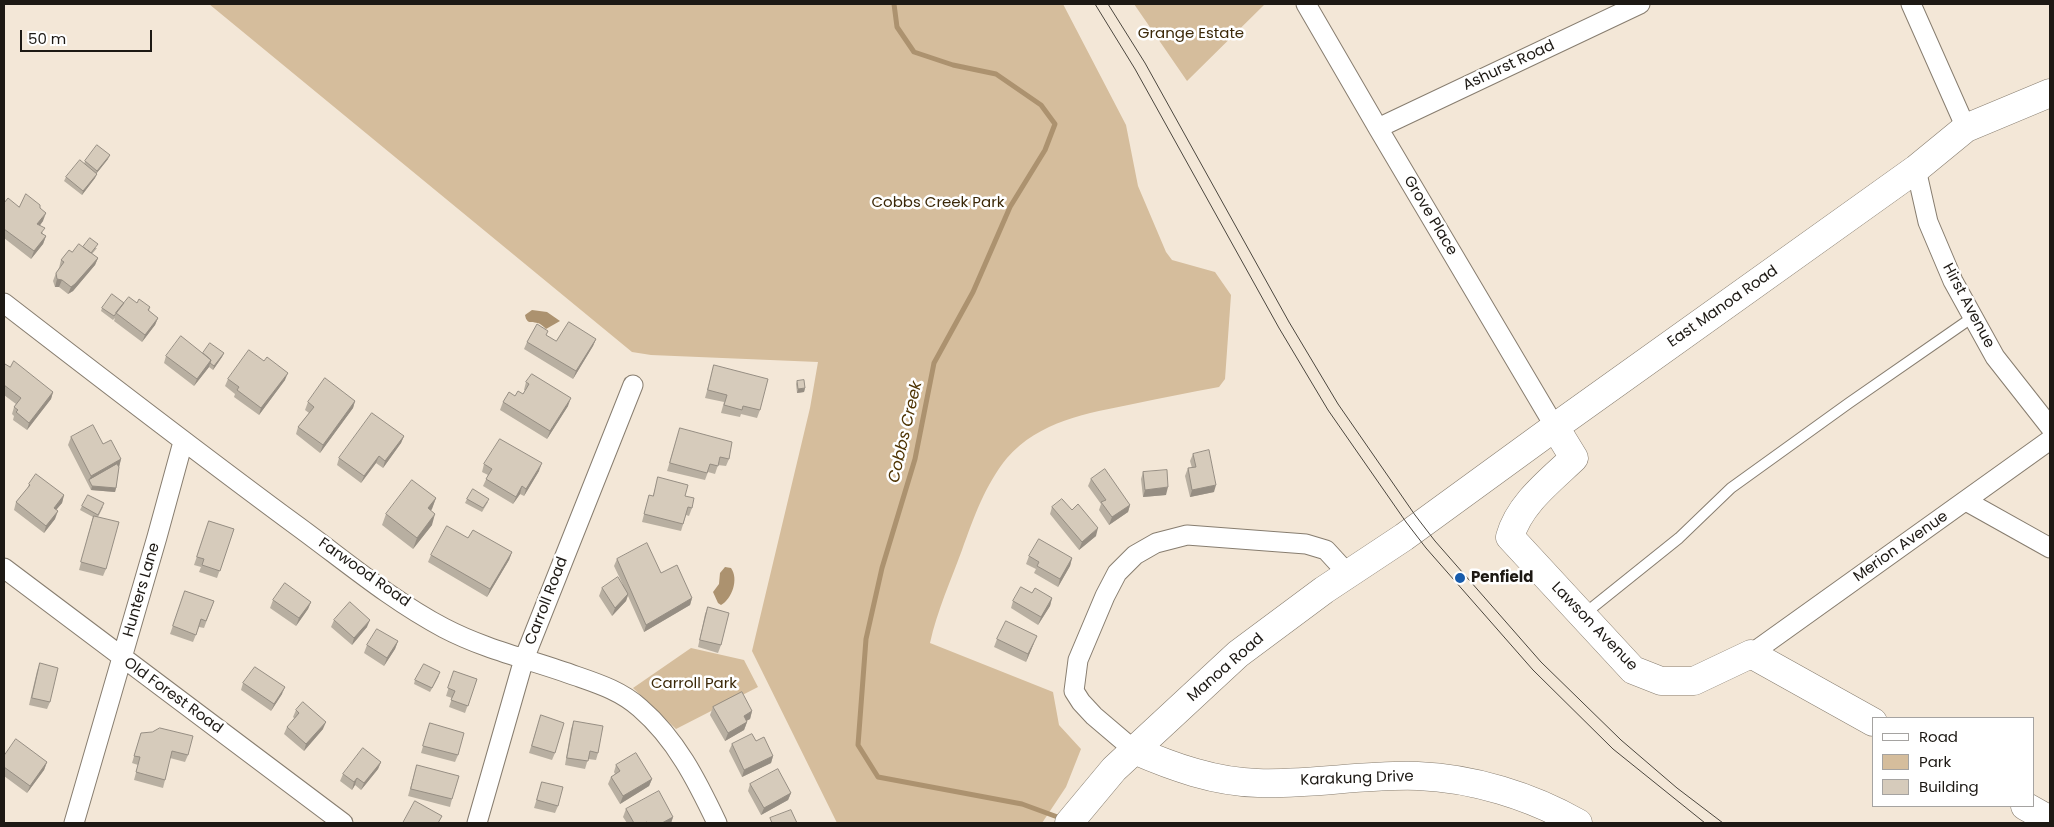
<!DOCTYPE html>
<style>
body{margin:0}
#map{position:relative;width:2054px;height:827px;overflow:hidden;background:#f3e7d7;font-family:Poppins,sans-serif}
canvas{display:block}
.frame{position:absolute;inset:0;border:5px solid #1d1914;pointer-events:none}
.legend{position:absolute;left:1872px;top:717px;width:162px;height:90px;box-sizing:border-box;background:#fff;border:1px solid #a5a3a1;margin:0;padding:6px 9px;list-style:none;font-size:15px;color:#1d1914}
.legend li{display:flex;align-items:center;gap:10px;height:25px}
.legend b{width:25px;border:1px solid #a5a3a1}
.scale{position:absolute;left:20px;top:30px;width:132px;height:22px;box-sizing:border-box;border:2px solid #1d1914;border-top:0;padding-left:6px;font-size:15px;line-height:18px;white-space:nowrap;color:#1d1914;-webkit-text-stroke:4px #fff;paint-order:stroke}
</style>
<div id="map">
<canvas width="2054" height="827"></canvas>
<div class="frame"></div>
<ul class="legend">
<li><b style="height:6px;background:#fff"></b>Road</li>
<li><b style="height:14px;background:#d5bd9c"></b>Park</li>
<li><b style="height:14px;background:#d6cbbb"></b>Building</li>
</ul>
<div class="scale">50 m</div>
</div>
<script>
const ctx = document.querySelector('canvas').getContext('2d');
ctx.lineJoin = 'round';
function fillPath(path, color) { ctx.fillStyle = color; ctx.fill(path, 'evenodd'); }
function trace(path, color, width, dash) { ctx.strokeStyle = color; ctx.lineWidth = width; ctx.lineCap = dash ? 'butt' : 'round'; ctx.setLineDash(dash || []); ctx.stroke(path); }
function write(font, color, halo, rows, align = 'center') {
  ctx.font = font + ' Poppins,sans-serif'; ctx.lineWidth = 5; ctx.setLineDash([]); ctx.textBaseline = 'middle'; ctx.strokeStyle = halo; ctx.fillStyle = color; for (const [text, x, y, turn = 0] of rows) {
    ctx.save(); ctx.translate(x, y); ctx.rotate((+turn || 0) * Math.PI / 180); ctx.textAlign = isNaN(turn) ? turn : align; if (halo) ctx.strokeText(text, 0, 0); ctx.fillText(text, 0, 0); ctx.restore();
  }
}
fillPath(new Path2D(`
 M209 4H1063L1126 125 1138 186 1166 252 1172 260 1215 272 1231 295 1225 379 1219 387C1190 392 1162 398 1133 404 1088 413 1039 421 1007 458 985 485 974 517 962 550 951 580 937 611 930 643L1053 692 1059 725 1081 749 1066 787 1042 823H837L752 651 810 408 818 362 651 355 632 352Z
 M1134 4H1265L1187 81Z
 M691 648 744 660 758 687 676 729 633 688Z`), '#d5bd9c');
fillPath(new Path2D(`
 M532 310 547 312 560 321 546 329C544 327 542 325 540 324 533 320 527 326 525 315Z
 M725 567 731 568C739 579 732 599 721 605L718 603 713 592 719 584 720 573Z`), '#ac926f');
trace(new Path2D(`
 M894 4 897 27 914 52 953 65 996 74 1041 105 1055 124 1045 150 1010 207 973 292 934 363 915 459 882 568 866 639 858 745 878 777 1022 804 1063 819`), '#ac926f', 5);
const lane = new Path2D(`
 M1583 615 1679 538 1731 488 1849 403 1973 317`);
const street = new Path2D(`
 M1306 4 1378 128 1555 427
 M1911 4 1966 128
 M1378 128 1640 4
 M1916 169 1928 222 1953 281 1995 357 2050 427
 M4 303C101 378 197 452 296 525 344 560 391 600 444 628 486 650 532 660 576 676 599 684 621 691 640 708 676 739 697 781 717 823
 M1966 501 2050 548
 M4 568 343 823
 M1751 654 2050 440
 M1134 750 1094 716 1081 702 1074 691 1078 660 1105 596 1117 573 1135 555 1156 543 1187 535 1306 544 1326 550 1348 574
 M74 823 157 537 183 442
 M477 823 524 659 633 385`);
const secondary = new Path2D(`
 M1555 427 1574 458C1551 480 1519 504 1510 537L1633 670 1661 681H1694L1751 654 1873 722
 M1134 750C1173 767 1215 782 1258 783 1311 785 1365 774 1418 776 1472 778 1531 796 1578 823
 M2025 806 2050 820
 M1069 823 1114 769 1238 654 1324 590 1404 537 1555 427 1916 169 1966 128 2050 93`);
trace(lane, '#877d6f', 12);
trace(street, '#877d6f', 21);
trace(secondary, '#877d6f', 29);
trace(lane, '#fff', 10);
trace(street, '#fff', 19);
trace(secondary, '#fff', 28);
trace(new Path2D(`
 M1095 4 1135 69 1279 328 1328 410 1406 522 1426 548 1533 670 1613 749 1705 823
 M1108 4 1145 63 1289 322 1338 404 1415 515 1435 541 1541 662 1621 740 1677 788 1723 823`), '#4b463e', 1);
fillPath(new Path2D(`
 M108 159 96 174 95 178 82 195 64 181 66 177 84 164 85 161Z
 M4 203 19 207 40 208 43 221 40 225 43 234 46 236 43 244 31 259 4 238Z
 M83 247 97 248 92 254 98 258 95 265 73 291 68 294 59 287H55L53 281 56 273 59 268 61 260 72 252Z
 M124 303H137L150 307 149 311 158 318 155 325 142 342 114 321 115 318 113 320 101 311 102 308Z
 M546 336 556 341 596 339 593 346 573 379 524 349 527 342Z
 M203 353H224L222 357 213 370 209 367 194 386 164 363 166 356Z
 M714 365 760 410 757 418 741 414 740 417 721 413 724 402 705 398Z
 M4 366 10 367 53 392 51 399 27 430 13 420 14 416 12 414 14 407 16 404 4 395Z
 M228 379 285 380 259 415 234 397 235 394 225 386Z
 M797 381 805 388 804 392 797 393 796 384Z
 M526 382 568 406 547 439 500 410 503 402 515 396 523 394 525 390H524Z
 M355 401 353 408 320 453 296 434 298 427 309 413 305 410 308 402Z
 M680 428 729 459 726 466 718 465 715 474 708 472 705 480 667 471Z
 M404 436 401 443 383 468 376 463 361 483 337 465 339 458Z
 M71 437 103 444 121 459 119 467 116 488 115 492 91 490 68 445Z
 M1193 454 1214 492 1190 497 1185 476 1188 468H1192L1190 461Z
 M484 464 539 471 524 496 520 494 513 504 483 486 488 475 482 472Z
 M1143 472 1166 495 1143 497 1141 479Z
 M658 477 685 496 692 508 689 516 686 515 681 531 642 522 649 495 653 496Z
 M1091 479 1130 505 1128 512 1109 525 1099 510 1101 504 1088 486Z
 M29 484 64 495 62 503 56 510 55 519 44 533 14 510 16 502 27 489Z
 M436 498 431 510 432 525 413 549 382 525 386 514Z
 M467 499 488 502 482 512 465 503Z
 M82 506 103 507 98 517 106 569 103 576 79 570 93 517 80 510Z
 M1052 507 1072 510 1096 536 1079 550 1050 514Z
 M209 521 234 529 217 578 199 572 201 567 194 565Z
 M468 538 512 552 509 560 487 597 428 562 431 555Z
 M1029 556 1072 558 1070 566 1058 587 1034 573 1036 569 1026 564Z
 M617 559 661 573 692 598 690 605 644 632 628 596 626 601 612 616 599 596 602 588 623 585 614 566Z
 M185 591 214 601 204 628 199 627 193 642 170 634Z
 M1052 598 1050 606 1038 625 1011 608 1013 601Z
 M273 600 311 602 308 609 296 626 270 608Z
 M708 607 721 645 718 653 698 647 705 614Z
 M334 620 367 627 352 645 331 627Z
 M997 639 1034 643 1026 662 994 647Z
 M398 641 395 649 384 666 364 653 367 645Z
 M40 663 50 702 47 709 29 705 37 671Z
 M454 671 477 679 465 713 449 707 452 698 446 696Z
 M439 676 430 692 414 684 415 680Z
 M243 683 282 694 271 711 241 690Z
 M713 707 752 711 750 719 746 721 747 722 744 730 725 741 710 715Z
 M296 710 323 729 304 751 284 734 287 727 295 719 293 717Z
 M541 715 555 753 552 760 529 753Z
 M574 721 598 753 596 760 588 759 585 769 565 765 571 729Z
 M430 723 458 755 455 762 421 753Z
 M141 733 188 755 185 762 170 758 165 780 163 788 134 780 138 765 132 763Z
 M756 741 773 756 771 763 742 777 729 751 732 744Z
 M4 756 47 762 44 770 27 793 4 776Z
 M381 762 378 769 361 790 355 785 352 790 340 781 343 774Z
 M417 765 452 799 450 807 408 796Z
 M616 765 652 779 649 786 620 804 608 784 611 777 615 774 614 772Z
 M542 782 558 806 555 813 534 808Z
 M750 784 791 793 788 800 761 815 748 791Z
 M626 809 673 817 671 823H627L623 817Z`), '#b8afa1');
fillPath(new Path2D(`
 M110 155 108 159 96 174 97 171Z
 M97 174 95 178 82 195 83 191Z
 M46 213 43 221 35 232 37 224Z
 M46 236 43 244 31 259 34 251Z
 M98 258 95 265 73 291 68 294 71 287Z
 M57 279 62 280 59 287H55Z
 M158 318 155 325 142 342 145 335Z
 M596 339 593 346 573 379 576 371Z
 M224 353 222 357 213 370 214 366Z
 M211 360 209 367 194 386 197 379Z
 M288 373 285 380 259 415 261 408Z
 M805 388 804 392 797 393 798 389Z
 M53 392 51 399 27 430 29 423Z
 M571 398 568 406 547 439 550 431Z
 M355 401 353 408 320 453 323 445Z
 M404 436 401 443 383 468 385 461Z
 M379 456 376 463 361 483 364 476Z
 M121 459 119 467 89 480 91 476Z
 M542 463 539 471 524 496 526 489Z
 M1216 485 1214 492 1190 497 1192 490Z
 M92 486 116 488 115 492 91 490Z
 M522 486 520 494 513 504 516 497Z
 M1168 487 1166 495 1143 497 1145 490Z
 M64 495 62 503 51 516 54 508Z
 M436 498 432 509 424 519 428 508Z
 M1130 505 1128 512 1109 525 1112 517Z
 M58 511 55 519 44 533 46 526Z
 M435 514 432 525 413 549 417 538Z
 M1098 528 1096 536 1079 550 1082 542Z
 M512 552 509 560 487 597 490 589Z
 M1072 558 1070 566 1058 587 1060 579Z
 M628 594 626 601 612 616 615 608Z
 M692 598 690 605 644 632 646 625Z
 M1052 598 1050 606 1038 625 1041 617Z
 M311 602 308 609 296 626 299 618Z
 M370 620 367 627 352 645 354 638Z
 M1037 636 1034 643 1026 662 1028 654Z
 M398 641 395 649 384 666 387 658Z
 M285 687 282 694 271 711 274 704Z
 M752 711 750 719 741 724 744 716Z
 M326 722 323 729 304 751 306 744Z
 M747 722 744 730 725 741 728 733Z
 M773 756 771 763 742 777 744 770Z
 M47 762 44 770 27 793 30 786Z
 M381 762 378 769 361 790 364 783Z
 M357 778 355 785 352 790 354 782Z
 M652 779 649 786 620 804 623 796Z
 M791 793 788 800 761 815 764 808Z
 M673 817 671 823H662Z`), '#968e83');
const building = new Path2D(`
 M97 145 110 155 97 171 85 161Z
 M80 160 97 174 83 191 66 177Z
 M26 194 40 205V208L46 213 37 224 45 228 41 233 46 236 34 251 4 229V203L8 198 19 207Z
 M90 238 98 244 91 253 83 247Z
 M79 244 98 258 75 284 71 287 62 280 57 279 56 273 64 262 61 260 69 250 72 252Z
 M112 294 124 303 114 316 102 308Z
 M129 297 137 303 139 299 150 307 148 310 158 318 145 335 116 313Z
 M569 322 596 339 576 371 527 342 537 324 548 331 546 335 556 341Z
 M181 336 211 360 197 379 166 356Z
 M210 343 224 353 214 366 210 363 211 360 203 353Z
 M249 350 264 361 267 357 288 373 261 408 237 390 239 387 228 379Z
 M14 361 53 392 29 423 16 412 18 410 14 407 21 398 4 385V366L5 364 10 367Z
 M714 365 768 379 760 410 743 406 742 410 724 405 727 395 708 390Z
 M532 374 571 398 550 431 503 402 509 392 515 396 518 391 523 394 529 384 526 382Z
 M325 378 355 401 323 445 298 427 314 407 308 402Z
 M804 380 805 388 798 389 797 381Z
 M372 413 404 436 385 461 379 456 364 476 339 458Z
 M93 425 103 444 111 440 121 459 91 476 71 437Z
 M680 428 732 442 729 459 720 457 718 466 710 464 707 473 670 463Z
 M500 439 542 463 526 489 522 486 516 497 486 479 492 469 484 464Z
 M1209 450 1216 485 1192 490 1188 468 1196 467 1193 454Z
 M117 464 119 467 116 488 92 486 89 480Z
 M1105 469 1130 505 1112 517 1101 502 1106 500 1091 479Z
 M1167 470 1168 487 1145 490 1143 472Z
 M36 474 64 495 54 508 58 511 46 526 16 502 30 485 29 484Z
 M658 477 688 485 685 496 694 498 692 508 688 507 683 524 644 514 649 495 653 496Z
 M412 480 436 498 428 508 435 514 417 538 386 514Z
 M473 489 489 499 483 508 467 499Z
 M88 495 104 503 98 515 82 506Z
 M1062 499 1072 510 1078 504 1098 528 1082 542 1052 507Z
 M94 516 119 522 106 569 81 562Z
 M209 521 234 529 220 571 202 565 204 559 197 557Z
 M447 526 468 538 473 530 512 552 490 589 431 555Z
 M1039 539 1072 558 1060 579 1037 566 1039 562 1029 556Z
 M647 543 661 573 677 565 692 598 646 625 617 559Z
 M618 577 628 594 615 608 602 588Z
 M285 583 311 602 299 618 273 600Z
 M1021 587 1032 593 1035 588 1052 598 1041 617 1013 601Z
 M185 591 214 601 206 621 201 619 196 635 173 626Z
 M350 602 370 620 354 638 334 620Z
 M708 607 729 613 721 645 700 640Z
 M1006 621 1037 636 1028 654 997 639Z
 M377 629 398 641 387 658 367 645Z
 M40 663 58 668 50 702 32 698Z
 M424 664 440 672 432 688 415 680Z
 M255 667 285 687 274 704 243 683Z
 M454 671 477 679 468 706 451 700 455 691 448 688Z
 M742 692 752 711 744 716 747 722 728 733 713 707Z
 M303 702 326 722 306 744 287 727 299 713 296 710Z
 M541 715 564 723 555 753 532 746Z
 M574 721 603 726 598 753 590 751 588 761 567 758Z
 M430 723 464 733 458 755 423 746Z
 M160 728 193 736 188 755 172 751 165 780 136 772 140 757 134 756 141 733 152 732Z
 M752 734 756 741 764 737 773 756 744 770 732 744Z
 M16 739 47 762 30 786 4 767V756Z
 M363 748 381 762 364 783 357 778 354 782 343 774Z
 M636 753 652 779 623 796 611 777 620 771 616 765Z
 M417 765 459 776 452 799 411 789Z
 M778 769 791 793 764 808 750 784Z
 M542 782 563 787 558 806 537 800Z
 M659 791 673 817 662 823H648L647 822 644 823H634L626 809Z
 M415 801 442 816 438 823H403Z
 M791 810 797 823H772L770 818Z`);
fillPath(building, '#d6cbbb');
trace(building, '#968e83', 1);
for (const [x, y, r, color] of [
 [1460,578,6,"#175bab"]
]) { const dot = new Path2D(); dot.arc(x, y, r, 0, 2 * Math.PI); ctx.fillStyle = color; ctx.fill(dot); trace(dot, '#fff', 2); }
write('15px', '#3b2808', '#fff', [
 ["Grange Estate",1191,34],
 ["Cobbs Creek Park",938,203],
 ["Carroll Park",694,684]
]);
write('15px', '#1d1914', '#fff', [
 ["Ashurst Road",1509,66,-25],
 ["Grove Place",1430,216,59],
 ["Hirst Avenue",1968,306,62],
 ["East Manoa Road",1723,307,-35],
 ["Merion Avenue",1901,547,-35],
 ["Farwood Road",364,573,35],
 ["Hunters Lane",142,590,-74],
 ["Carroll Road",547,601,-69],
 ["Lawson Avenue",1594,627,46],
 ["Manoa Road",1226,668,-41],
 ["Old Forest Road",173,696,36],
 ["Karakung Drive",1357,779,-2]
]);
write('bold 15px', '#1d1914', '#fff', [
 ["Penfield",1471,578]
], 'left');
write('italic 16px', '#4f3403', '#fff', [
 ["Cobbs Creek",906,432,-77]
]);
</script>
